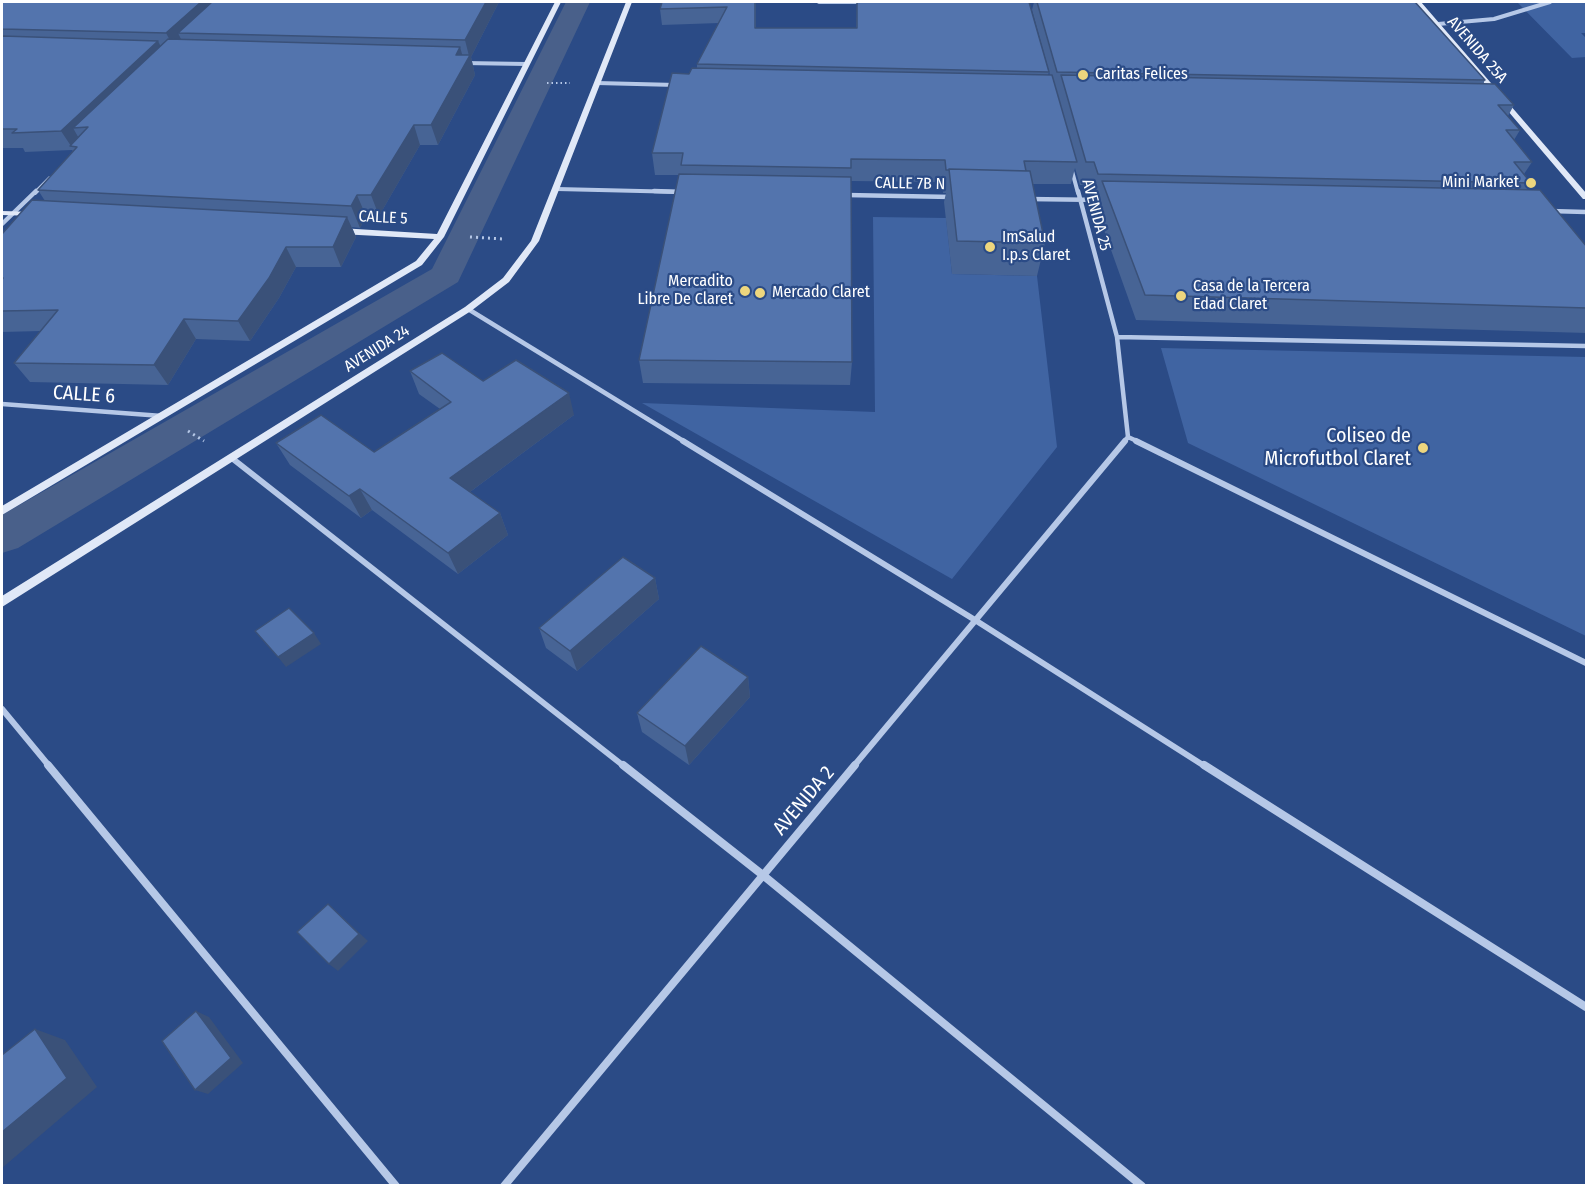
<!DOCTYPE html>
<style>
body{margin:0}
#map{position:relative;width:1588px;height:1187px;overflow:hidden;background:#2b4b86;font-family:"Fira Sans Condensed",sans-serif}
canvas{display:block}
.frame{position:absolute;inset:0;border:3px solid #fff;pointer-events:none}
</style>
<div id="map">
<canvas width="1588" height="1187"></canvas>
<div class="frame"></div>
</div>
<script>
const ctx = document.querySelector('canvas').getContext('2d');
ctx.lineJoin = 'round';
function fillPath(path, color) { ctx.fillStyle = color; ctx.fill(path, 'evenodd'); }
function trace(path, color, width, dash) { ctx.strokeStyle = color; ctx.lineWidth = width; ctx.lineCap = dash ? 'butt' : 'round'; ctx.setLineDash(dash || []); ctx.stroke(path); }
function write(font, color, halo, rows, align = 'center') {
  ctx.font = font + ' "Fira Sans Condensed",sans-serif'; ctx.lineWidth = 4.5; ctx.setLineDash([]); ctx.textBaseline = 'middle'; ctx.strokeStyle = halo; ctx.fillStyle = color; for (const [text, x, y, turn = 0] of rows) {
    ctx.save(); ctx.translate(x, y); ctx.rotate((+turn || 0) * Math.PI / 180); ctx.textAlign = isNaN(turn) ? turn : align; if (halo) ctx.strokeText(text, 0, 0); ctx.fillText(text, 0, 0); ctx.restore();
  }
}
fillPath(new Path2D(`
 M1517 2H1586V33H1581L1586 38V57L1572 58Z
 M873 217 946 218 952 274 1037 276 1057 447 952 579 642 403 875 412Z
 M1161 348 1586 357V636L1188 443Z`), '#4064a2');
fillPath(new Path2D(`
 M566 2H590L458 282 18 548 2 553V515L432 269Z`), '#49608a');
trace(new Path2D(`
 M547 83H570`), '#b6c8e7', 2, [1.5, 3]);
trace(new Path2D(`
 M470 237 504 239
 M188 431 204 441`), '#b6c8e7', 3, [2, 4]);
trace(new Path2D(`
 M819 2H864
 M1438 24 1494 19 1550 2
 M464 63 526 64
 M597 83 676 85
 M1072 171 1078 193
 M557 189 682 192
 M35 193 50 178`), '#b6c8e7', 4);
trace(new Path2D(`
 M654 191 682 192
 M1078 191 1117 337 1128 437
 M846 195 952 197
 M1028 199 1102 200
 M1550 211 1586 212
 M2 224 36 191
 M468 309 685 442
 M1117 337 1586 346
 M2 404 162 416
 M1128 437 1139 442
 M1124 442 1128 437`), '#b6c8e7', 4.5);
trace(new Path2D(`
 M683 441 975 620 1206 767
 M1136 441 1586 663
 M233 459 625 767
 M2 709 50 767
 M853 767 1125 441`), '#b6c8e7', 6);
trace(new Path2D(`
 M48 765 396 1186
 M623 765 764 876 1142 1186
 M1204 765 1586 1007
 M504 1186 855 765`), '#b6c8e7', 8);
fillPath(new Path2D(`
 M555 2H561L444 237 422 265 2 515V506L416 261 434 239 340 234 336 231 340 228 437 234Z
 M626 2H632L539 241 509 282 471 311 2 607V596L465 307 503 278 531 241Z
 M1415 2H1421L1586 193V199H1583Z
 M2 211 35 212 39 214 35 216 2 215Z`), '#e0e8f7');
fillPath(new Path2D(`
 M2 2H499L471 57 475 75 438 145H420L379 216H366L360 228 352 227 356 237 341 267H296L279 298 250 341 196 339 168 385 30 382 14 363 41 331 2 332V234L45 201 38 190 73 151 72 150 25 152 23 148H2Z
 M756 2V28H856L857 2 1049 72 1048 75H1050L1032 10 1034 2H1030H1415L1485 80 1483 84 1514 105 1508 116 1520 130 1514 140 1532 162 1524 174 1531 183 1527 190 1587 247V333L1136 320 1095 205 1098 196H1092L1088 185H1080L1075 168 1071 184H1033L1045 243 1037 276 952 274 944 202 946 193H943L942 182 851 181 852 362 850 385 643 383 639 360 679 175H655L652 153 689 74 697 68V64L719 23 662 25 660 9Z
 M410 371 483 381 574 415 470 492 500 513 508 535 458 574 372 510 361 518 290 465 276 443 374 452 440 409 419 394Z
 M655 578 659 599 577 671 546 648 539 628Z
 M748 677 750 697 689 765 642 732 637 713Z`), '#476495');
fillPath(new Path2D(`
 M201 2H228L178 33 183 43 175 50 166 33Z
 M486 2H499L471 57 475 75 438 145 431 125 456 55 460 47 465 64 469 56 465 40Z
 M158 41 167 59 88 127 73 128 81 142 71 146 61 131Z
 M414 125 420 145 379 216 371 195Z
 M357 195 366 216 360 228 351 206Z
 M347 217 356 237 341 267 333 247Z
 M286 247 296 267 279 298 250 341 238 321Z
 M184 319 196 339 168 385 154 365Z
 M569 393 574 415 459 500 450 478Z
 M360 489 372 510 361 518 349 496Z
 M500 513 508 535 458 574 448 553Z
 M655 578 659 599 577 671 570 651Z
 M314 633 321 644 286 667 278 657Z
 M748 677 750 697 689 765 685 746Z
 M328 904 368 941 338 971 329 964Z
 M196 1011 209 1017 243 1063 208 1094 195 1090Z
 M35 1029 65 1040 97 1087 2 1168V1132Z`), '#3a5179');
const building = new Path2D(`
 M2 2H201L166 33 2 29Z
 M212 2H486L465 40 178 33Z
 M662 2H755V28H857V2H1029L1049 72 697 64 727 7 660 9Z
 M1037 2H1415L1485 80 1057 72Z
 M2 36 158 41 61 131 12 133 17 129H2Z
 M168 39 460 47 456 55H470L431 125H414L371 195H357L351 206 38 190 77 147 70 146 88 127 73 128Z
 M692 68 1052 75 1077 162 1024 161 1026 171 949 169V170H946L945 160 851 159V168L681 165 683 153H652L672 73 689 74Z
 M1061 75 1495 84 1514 105H1498L1520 130H1506L1532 162H1514L1531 183 1098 174 1094 162H1086Z
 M949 169 1030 171 1045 243 957 241Z
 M679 174 851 177 852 362 639 360Z
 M1102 181 1540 190 1587 247V308L1145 295Z
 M32 200 347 217 333 247H286L269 278 238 321 184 319 154 365 14 363 58 310 2 311V280L3 278H2V234Z
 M442 353 483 381 516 360 569 393 450 478 500 513 448 553 360 489 349 496 276 443 321 415 374 452 451 402 410 371Z
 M623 557 655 578 570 651 539 628Z
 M289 608 314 633 278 657 255 631Z
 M701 646 748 677 685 746 637 713Z
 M328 904 359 934 329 964 297 932Z
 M196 1011 231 1058 195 1090 162 1041Z
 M35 1029 67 1078 2 1132V1055Z`);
fillPath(building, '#5374ad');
trace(building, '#3a5179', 1.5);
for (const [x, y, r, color] of [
 [1083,75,6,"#edd67e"],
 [1531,183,6,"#edd67e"],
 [990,247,6,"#edd67e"],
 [745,291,6,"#edd67e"],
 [760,293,6,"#edd67e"],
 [1181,296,6,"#edd67e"],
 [1423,448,6,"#edd67e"]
]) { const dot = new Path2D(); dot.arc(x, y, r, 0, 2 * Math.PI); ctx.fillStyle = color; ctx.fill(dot); trace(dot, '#2b4b86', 2); }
write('16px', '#fff', '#2b4b86', [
 ["AVENIDA 25A",1477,50,49],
 ["CALLE 7B N",910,184,1],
 ["AVENIDA 25",1096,215,75],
 ["CALLE 5",383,218,3],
 ["AVENIDA 24",377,349,-32]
]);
write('16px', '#fff', '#2b4b86', [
 ["Caritas Felices",1095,75],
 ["Mini Market",1519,183,"right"],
 ["ImSalud",1002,238],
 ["I.p.s Claret",1002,256],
 ["Mercadito",733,282,"right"],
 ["Libre De Claret",733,300,"right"],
 ["Casa de la Tercera",1193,287],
 ["Edad Claret",1193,305],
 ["Mercado Claret",772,293]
], 'left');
write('20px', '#fff', '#2b4b86', [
 ["CALLE 6",84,395,4],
 ["AVENIDA 2",804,801,-50]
]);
write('20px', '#fff', '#2b4b86', [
 ["Coliseo de",1411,436],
 ["Microfutbol Claret",1411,459]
], 'right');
</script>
